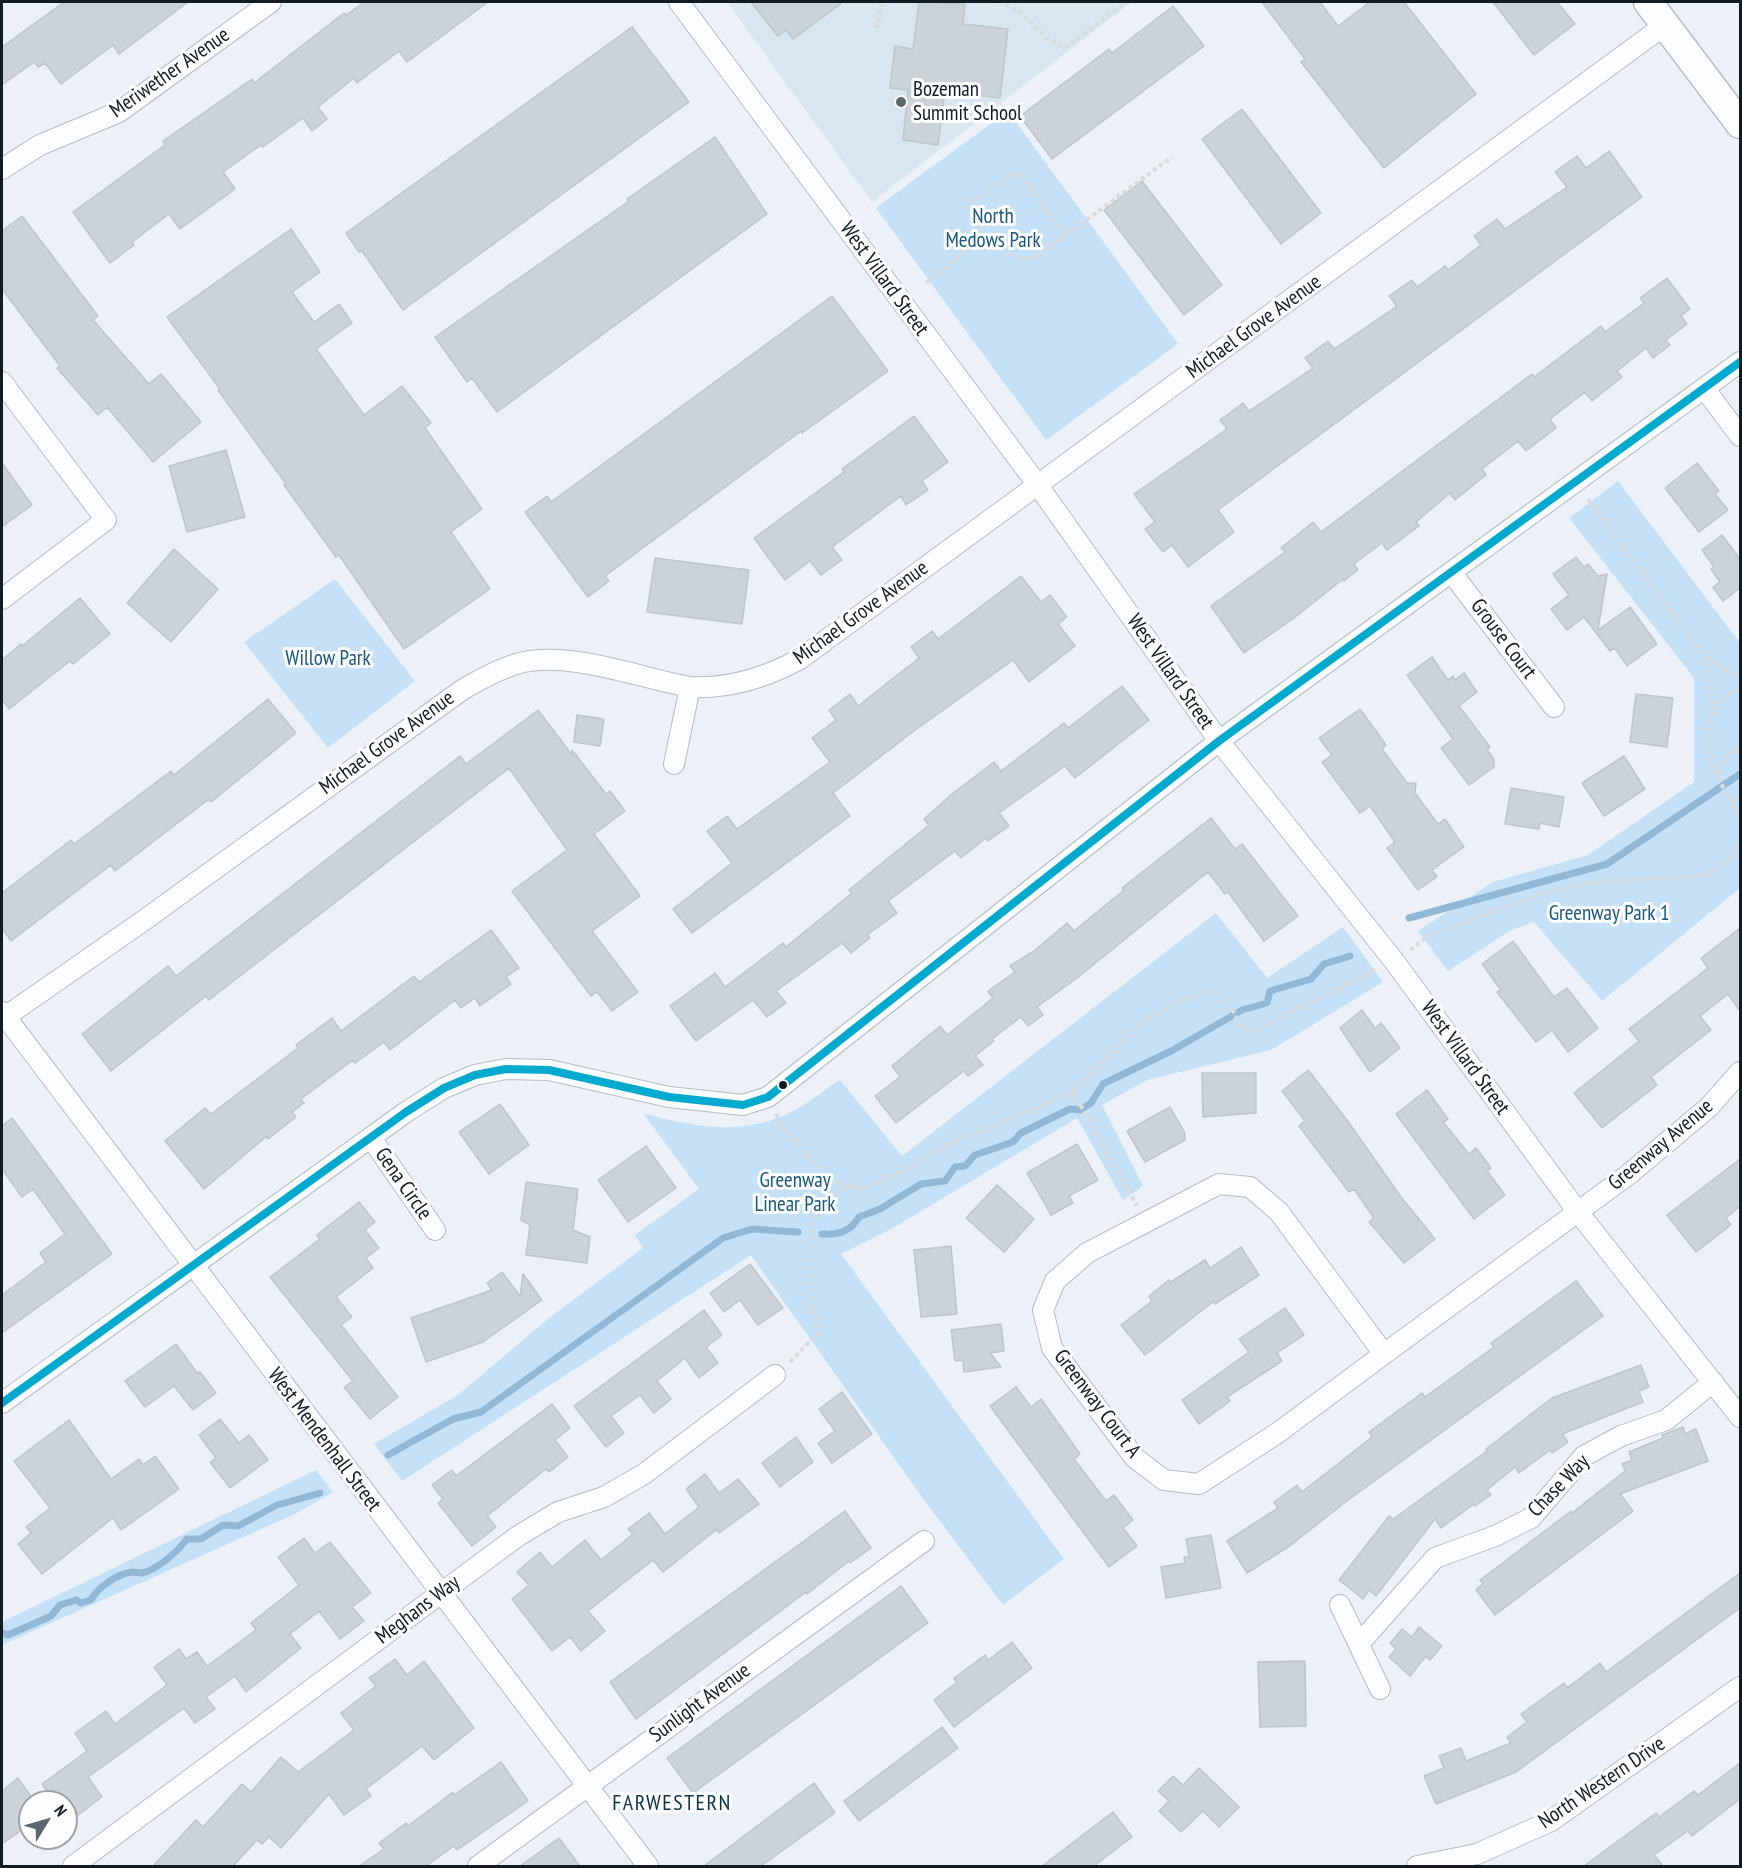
<!DOCTYPE html>
<style>
body{margin:0}
#map{position:relative;width:1742px;height:1868px;overflow:hidden;background:#ebf1f6;font-family:"PT Sans Narrow",sans-serif}
canvas{display:block}
.frame{position:absolute;inset:0;border:3px solid #111b22;pointer-events:none}
.north{position:absolute;left:18px;top:1790px;width:60px;height:60px;box-sizing:border-box;background:#fefefe;border:2px solid #9fa3a6;border-radius:50%;rotate:53deg;font-size:16px;font-weight:700;line-height:24px;text-align:center;color:#111b22}
.north::after{content:'';display:block;margin:auto;width:21px;height:27px;background:#5d666c;clip-path:polygon(50% 0,100% 100%,50% 72%,0 100%)}
</style>
<div id="map">
<canvas width="1742" height="1868"></canvas>
<div class="frame"></div>
<div class="north">N</div>
</div>
<script>
const ctx = document.querySelector('canvas').getContext('2d');
ctx.lineJoin = 'round';
function fillPath(path, color) { ctx.fillStyle = color; ctx.fill(path, 'evenodd'); }
function trace(path, color, width, dash) { ctx.strokeStyle = color; ctx.lineWidth = width; ctx.lineCap = dash ? 'butt' : 'round'; ctx.setLineDash(dash || []); ctx.stroke(path); }
function write(font, color, halo, rows, align = 'center') {
  ctx.font = font + ' "PT Sans Narrow",sans-serif'; ctx.lineWidth = 6; ctx.setLineDash([]); ctx.textBaseline = 'middle'; ctx.strokeStyle = halo; ctx.fillStyle = color; for (const [text, x, y, turn = 0] of rows) {
    ctx.save(); ctx.translate(x, y); ctx.rotate((+turn || 0) * Math.PI / 180); ctx.textAlign = isNaN(turn) ? turn : align; if (halo) ctx.strokeText(text, 0, 0); ctx.fillText(text, 0, 0); ctx.restore();
  }
}
fillPath(new Path2D(`
 M727 2H1132L872 202Z`), '#d8e6f0');
fillPath(new Path2D(`
 M1008 111 1178 344 1046 440 876 208Z
 M1618 481 1740 643V888L1602 1001 1534 922 1511 930 1448 971 1418 931 1493 882 1588 855 1694 782V678L1569 518Z
 M335 579 415 681 328 748 244 642Z
 M1216 913 1267 978 1343 927 1383 982 1271 1050 1147 1080 1102 1105 1143 1186 1123 1200 1077 1118 893 1228 841 1254 1064 1559 1003 1605 924 1500 751 1255 402 1481 374 1444 458 1395 549 1318 643 1248 635 1235 699 1189 643 1113C689 1126 739 1136 785 1115 804 1107 822 1091 840 1080L902 1156Z
 M316 1470 333 1492 297 1513 2 1645V1622Z`), '#c5e1f7');
trace(new Path2D(`
 M1409 918 1607 864 1740 774
 M822 1234C839 1235 850 1232 859 1217L880 1209 921 1184 945 1181 955 1167 965 1166 975 1155 1013 1142 1021 1133 1070 1109 1080 1110 1091 1103 1103 1084 1173 1050 1242 1010 1267 1003 1270 991 1311 979 1324 964 1350 956
 M388 1455 453 1419 481 1412 723 1238 752 1229 798 1232
 M2 1633 8 1635 51 1616 60 1605 76 1600 81 1603 91 1600C97 1588 118 1573 133 1572 134 1572 141 1573 142 1573 157 1570 178 1551 187 1539H201L223 1525 238 1526 277 1505 320 1493`), '#91b9d7', 7);
const building = new Path2D(`
 M64 2H188L119 54 113 45 61 84 45 63 38 67 34 62 2 85V47Z
 M364 2H488L407 62 399 51 357 83 354 78 318 107 327 119 312 131 303 118 263 147 261 145 223 172 235 189 180 229 169 214 132 242 134 245 110 263 73 212 165 145 163 141 252 79 254 83 344 13 346 15Z
 M751 2H843L793 39 786 30 778 36Z
 M919 2 965 4 963 24 1008 29 1000 98 945 91 938 145 903 140 908 90 890 88 895 46 913 49Z
 M1262 2H1320L1338 26 1370 2H1404L1476 94 1384 168 1301 62 1305 59Z
 M1493 2H1557L1575 24 1534 55Z
 M1173 6 1204 46 1052 159 1020 116 1109 49 1112 53Z
 M632 27 689 102 403 310 362 251 359 252 346 233Z
 M1242 109 1321 213 1281 244 1202 139Z
 M715 137 767 214 497 412 472 378 467 382 435 337 629 201 627 199Z
 M1609 151 1642 197 1218 510 1234 532 1188 567 1172 545 1163 552 1145 529 1155 522 1134 494 1227 429 1220 420 1243 403 1249 411 1313 368 1305 358 1328 341 1334 349 1397 306 1389 296 1412 280 1417 287 1445 266 1448 270 1481 245 1474 236 1497 219 1505 229 1567 187 1555 172 1577 156 1586 168Z
 M1142 181 1222 285 1184 315 1104 210Z
 M22 216 98 316 93 320 149 384 161 374 201 422 153 462 107 407 98 415 57 368 60 366 2 289V231Z
 M291 229 320 272 292 292 314 322 339 304 352 323 316 349 364 415 402 386 431 423 425 428 482 509 451 532 490 589 404 649 339 555 336 557 284 485 286 484 218 390 220 389 167 317Z
 M1667 278 1690 309 1681 316 1687 324 1666 340 1670 345 1653 358 1646 348 1617 371 1622 377 1592 401 1585 392 1550 419 1556 428 1526 451 1518 441 1482 469 1486 475 1455 500 1450 493 1416 522 1419 526 1387 550 1382 543 1354 564 1358 570 1344 581 1343 579 1294 618 1244 653 1211 606 1285 552 1281 548 1313 522 1321 532 1532 374 1534 377 1601 326 1605 332 1644 303 1640 298Z
 M832 296 888 371 802 433 801 431 605 576 609 581 588 597 525 512 547 496 551 502Z
 M914 416 948 462 922 481 928 490 906 505 901 496 832 547 842 560 821 575 810 561 785 580 754 538 844 472 842 469Z
 M226 450 245 517 187 532 169 466Z
 M2 463 32 505 2 527Z
 M1697 463 1719 491 1715 494 1728 510 1699 532 1665 488Z
 M1722 535 1740 559V588L1723 601 1713 587 1720 582 1711 569 1714 567 1702 550Z
 M174 549 218 589 171 642 127 603Z
 M1576 557 1584 567 1588 564 1598 576 1607 574 1598 630 1630 607 1657 644 1627 666 1615 648 1610 651 1584 617 1567 630 1551 609 1569 595 1553 574Z
 M655 558 749 570 742 624 647 612Z
 M1021 576 1041 602 1050 595 1067 617 1058 624 1075 646 1029 682 1013 660 914 731 833 793 850 816 692 933 673 909 732 863 707 831 727 816 737 829 830 762 812 738 836 720 829 710 850 694 858 706 919 658 911 647 932 631 938 639Z
 M80 598 110 634 73 664 70 661 9 709 2 699V660L21 644 22 646Z
 M1432 657 1448 680 1453 676 1455 680 1464 673 1477 692 1459 706 1490 747 1487 750 1494 759V767L1469 785 1441 748 1453 739 1407 675Z
 M1122 686 1149 720 1075 778 1065 766 999 813 1009 826 988 841 986 838 961 858 955 851 888 901 897 913 867 935 870 938 851 953 842 943 776 991 786 1003 767 1017 753 1000 696 1041 670 1006 715 973 725 987 783 943 786 947 852 893 849 890 929 825 924 819 952 794 994 762 1001 771 1064 723 1068 728Z
 M1636 694 1673 698 1667 747 1630 742Z
 M268 699 296 733 211 802 209 799 115 871 111 865 11 941 2 928V893L71 840 74 844 171 771 174 775Z
 M1360 709 1386 745 1382 749 1407 783H1416L1415 793 1438 824 1445 819 1464 847 1432 870 1437 877 1418 890 1387 848 1395 842 1370 806 1360 813 1322 762 1332 755 1319 738Z
 M538 710 572 755V750L606 794 610 791 625 811 594 834 640 896 592 931 638 992 612 1011 597 992 591 996 512 891 567 850 509 768 209 1000 206 996 111 1071 82 1034 168 966 176 976 460 756 466 764Z
 M577 715 604 719 600 746 574 742Z
 M1624 756 1645 789 1604 816 1582 783Z
 M1511 788 1564 797 1559 827 1540 823 1539 829 1505 824Z
 M1211 818 1235 849 1242 844 1298 916 1264 941 1228 892 1225 894 1208 872 1077 978 1037 1007 1043 1015 1028 1026 1021 1017 992 1039 994 1041 975 1056 983 1065 968 1076 964 1071 896 1123 875 1096 900 1077 892 1066 940 1026 947 1035 993 998 988 991 1015 972 1010 966 1034 951 1067 923 1074 931 1124 890 1122 888Z
 M1740 928V1011L1728 994 1700 1016 1711 1030 1651 1077 1657 1085 1602 1128 1574 1093 1639 1041 1629 1029 1708 968 1701 958Z
 M491 930 519 968 506 977 511 984 480 1006 475 998 461 1008 455 1000 390 1050 384 1042 355 1063 353 1060 301 1099 304 1103 292 1112 296 1117 268 1139 267 1136 204 1189 165 1141 205 1108 211 1114 298 1048 296 1045 332 1018 341 1031 414 976 419 982Z
 M1513 941 1554 997 1567 988 1598 1028 1568 1052 1552 1030 1536 1042 1497 992 1501 990 1482 964Z
 M1362 1010 1375 1028 1381 1023 1400 1048 1370 1072 1340 1028Z
 M1308 1070 1347 1120 1401 1197 1435 1239 1404 1263 1369 1222 1374 1218 1354 1189 1349 1192 1299 1126 1305 1121 1282 1091Z
 M1202 1073H1256V1113L1203 1117Z
 M1427 1090 1448 1119 1443 1122 1469 1154 1476 1148 1491 1168 1487 1171 1505 1195 1474 1219 1396 1114Z
 M500 1104 529 1145 489 1174 459 1132Z
 M1170 1107 1185 1133V1140L1145 1162 1127 1131Z
 M12 1118 112 1254 2 1333V1295L46 1262 40 1253 65 1234 33 1189 22 1197 2 1169V1126Z
 M1077 1144 1098 1180 1069 1196 1073 1203 1051 1215 1027 1173Z
 M646 1146 676 1188 628 1222 598 1180Z
 M1740 1159V1206L1726 1218 1731 1225 1696 1252 1667 1215Z
 M526 1182 578 1189 573 1230 590 1237 587 1263 526 1255 530 1225 521 1220Z
 M997 1185 1034 1219 1004 1252 966 1218Z
 M359 1202 375 1222 365 1230 379 1248 366 1258 373 1268 336 1297 352 1317 341 1325 398 1397 370 1419 344 1387 353 1381 270 1277 320 1239 317 1235Z
 M951 1246 957 1314 921 1317 914 1250Z
 M1241 1247 1259 1275 1215 1304 1214 1301 1145 1355 1121 1325 1152 1301 1149 1296 1169 1280 1171 1282 1205 1260 1210 1268Z
 M750 1264 783 1308 758 1325 740 1300 724 1312 710 1293Z
 M502 1272 520 1296 523 1274 542 1300 483 1342 426 1362 411 1318 492 1290 487 1283Z
 M1576 1281 1603 1316 1348 1500 1291 1545 1247 1573 1227 1541 1278 1508 1274 1502 1297 1485 1302 1492 1372 1437 1369 1432 1422 1393 1425 1397 1494 1347 1491 1343Z
 M1285 1308 1304 1335 1277 1353 1282 1361 1227 1397 1230 1401 1199 1424 1182 1400 1249 1352 1239 1339Z
 M704 1310 722 1335 706 1347 718 1363 699 1378 685 1358 657 1381 671 1399 654 1413 640 1395 611 1416 624 1433 606 1447 574 1406Z
 M1001 1324 1004 1351 990 1353 1001 1367 964 1372 963 1360 955 1361 951 1330Z
 M176 1344 197 1373 200 1372 216 1393 193 1410 174 1386 145 1407 125 1381Z
 M1641 1365 1649 1387 1639 1391 1643 1402 1562 1434 1568 1442 1552 1453 1550 1450 1519 1473 1515 1467 1487 1490 1491 1495 1475 1506 1474 1504 1441 1528 1435 1519 1376 1596 1369 1590 1363 1599 1339 1580 1389 1516 1393 1519 1487 1451 1486 1449 1552 1398Z
 M1016 1387 1031 1407 1041 1399 1080 1454 1074 1459 1106 1501 1114 1495 1133 1520 1123 1528 1137 1546 1109 1567 990 1406Z
 M842 1392 872 1434 832 1463 818 1443 835 1431 819 1409Z
 M552 1404 570 1428 555 1440 568 1457 549 1472 546 1469 487 1516 496 1527 472 1546 438 1503 443 1499 432 1485 452 1470 456 1476Z
 M220 1419 239 1443 249 1435 268 1460 230 1488 210 1462 216 1458 199 1435Z
 M69 1420 111 1479 139 1459 143 1465 155 1456 179 1489 121 1530 113 1518 42 1574 18 1544 31 1533 26 1527 50 1508 14 1461Z
 M1683 1427 1685 1434 1696 1429 1708 1461 1620 1494 1633 1511 1495 1615 1476 1590 1483 1584 1480 1580 1571 1511 1572 1513 1625 1471 1622 1464 1632 1460 1629 1452 1663 1438 1662 1435Z
 M796 1437 813 1462 780 1487 762 1463Z
 M705 1474 719 1493 738 1479 759 1504 719 1533 716 1530 663 1572 653 1560 588 1611 605 1631 581 1651 570 1637 552 1651 512 1599 529 1585 517 1572 540 1552 552 1567 585 1540 601 1560 633 1534 628 1529 649 1513 665 1534 699 1507 686 1489Z
 M845 1511 871 1548 850 1563 849 1561 807 1594 806 1592 636 1719 610 1682Z
 M1211 1535 1221 1588 1166 1598 1161 1567 1185 1563 1184 1557H1189L1186 1539Z
 M304 1538 315 1553 330 1542 371 1593 352 1607 364 1621 340 1639 319 1611 290 1634 301 1648 246 1692 235 1676 206 1697 215 1709 195 1723 184 1708 88 1777 102 1797 78 1815 68 1802H55L42 1784 87 1751 75 1733 106 1711 115 1724 167 1685 154 1667 179 1649 186 1659 197 1652 207 1666 256 1630 251 1623 299 1585 278 1557Z
 M1740 1573V1608L1516 1772 1436 1804 1424 1776 1444 1768 1439 1756 1461 1748 1466 1761 1511 1743 1507 1737 1527 1722 1521 1714 1564 1683 1567 1688 1600 1663 1606 1672Z
 M901 1586 928 1623 693 1793 667 1758Z
 M1419 1627 1442 1646 1430 1660 1426 1656 1410 1676 1389 1657 1396 1649 1390 1643 1402 1629 1412 1637Z
 M1012 1642 1032 1668 954 1727 934 1700 957 1682 954 1678 985 1655 988 1660Z
 M395 1659 407 1675 424 1661 474 1728 434 1760 422 1746 366 1789 371 1796 344 1815 329 1794 281 1848 269 1837 262 1844 257 1840 233 1866H153L196 1820 203 1827 242 1784 251 1792 281 1757 298 1772 354 1730 341 1713 376 1686 369 1678Z
 M1305 1661 1306 1726 1260 1727 1258 1662Z
 M942 1727 958 1748 859 1821 844 1801Z
 M501 1762 528 1801 457 1850 454 1846 426 1866H359L384 1849 379 1843 406 1823 408 1826 453 1792 454 1795Z
 M1740 1763V1799L1692 1836 1688 1831 1654 1855 1663 1866H1584L1656 1813 1659 1817 1694 1791 1698 1795Z
 M1199 1768 1239 1807 1219 1827 1203 1811 1181 1832 1159 1811 1169 1801 1158 1791 1173 1776 1183 1785Z
 M18 1778 30 1795V1824L2 1844V1791Z
 M814 1783 835 1813 761 1866H704Z
 M1113 1812 1132 1837 1094 1866H1042Z
 M559 1838 580 1866H520Z`);
fillPath(building, '#cbd3d9');
trace(building, '#bec6cc', 1.5);
const minor = new Path2D(`
 M679 2 1037 484 1219 741 1394 961 1578 1212 1740 1417
 M2 169 40 145 119 112 271 2
 M2 382 106 520 2 599
 M1704 388 1740 436
 M1451 572 1554 707
 M674 764 690 687
 M2 1012 648 1866
 M2 1019 143 921 462 690C479 680 497 670 516 664 567 649 639 678 690 687 729 689 765 678 800 659L1665 25
 M371 1138 435 1230
 M1219 1184 1250 1187 1279 1212 1384 1354 1279 1432 1199 1484 1164 1480 1135 1458 1052 1348 1043 1310 1055 1281 1087 1253Z
 M1384 1354 1628 1175 1709 1107 1740 1072
 M2 1403 406 1112 444 1088 475 1075 506 1069 549 1070 669 1097 743 1105 768 1097 1219 741 1740 362
 M1340 1605 1380 1689
 M1359 1644 1435 1558 1495 1536 1531 1518 1584 1456 1621 1436 1666 1420 1713 1382
 M73 1866 518 1536 558 1512 604 1497 644 1474 775 1375
 M478 1866 924 1541
 M1417 1866 1477 1854 1551 1821 1740 1687`);
const secondary = new Path2D(`
 M1648 2 1740 124`);
trace(minor, '#b5bcc2', 22);
trace(secondary, '#b5bcc2', 31);
trace(new Path2D(`
 M998 2 1018 10 1047 38 1065 48 1126 2
 M877 29 881 2
 M984 237 971 212 973 201 1013 173 1023 176 1062 231 1059 238
 M926 283 984 237C995 250 1017 260 1034 258L1172 157
 M1588 499 1705 657 1714 708
 M1706 657 1731 674 1740 676
 M1740 687C1714 698 1702 731 1710 758 1717 780 1732 801 1740 822
 M1718 772C1721 758 1729 753 1740 746
 M1410 950 1428 936 1528 898 1589 882 1704 876 1732 857 1740 840
 M1073 1092 1137 1206
 M776 1114 781 1125 831 1181 863 1189 889 1178 947 1145 1073 1092 1137 1025 1174 1003 1213 991 1231 1006 1241 1028 1253 1031 1375 970
 M790 1362 819 1332C820 1318 812 1316 811 1306 810 1295 811 1284 811 1273 809 1229 807 1209 849 1186`), '#d9dbdc', 4, [4.5, 3]);
trace(minor, '#fcfdfe', 20);
trace(secondary, '#fcfdfe', 28);
trace(new Path2D(`
 M2 1403 406 1112 444 1088 475 1075 506 1069 549 1070 669 1097 743 1105 768 1097 1219 741 1740 362`), '#00a9ce', 8);
for (const [x, y, r, color] of [
 [901,102,6,"#5d666c"],
 [783,1085,5,"#111b22"]
]) { const dot = new Path2D(); dot.arc(x, y, r, 0, 2 * Math.PI); ctx.fillStyle = color; ctx.fill(dot); trace(dot, '#fefefe', 2); }
write('21px', '#111b22', '#fefefe', [
 ["Meriwether Avenue",170,73,-35],
 ["West Villard Street",884,279,54],
 ["Michael Grove Avenue",1254,327,-36],
 ["Michael Grove Avenue",861,613,-36],
 ["Grouse Court",1503,639,53],
 ["West Villard Street",1170,672,55],
 ["Michael Grove Avenue",387,743,-36],
 ["West Villard Street",1465,1058,54],
 ["Greenway Avenue",1661,1145,-40],
 ["Gena Circle",403,1184,55],
 ["Greenway Court A",1097,1404,53],
 ["West Mendenhall Street",324,1440,53],
 ["Chase Way",1559,1486,-46],
 ["Meghans Way",418,1610,-37],
 ["Sunlight Avenue",700,1703,-36],
 ["North Western Drive",1602,1783,-34]
]);
write('21px', '#111b22', '#fefefe', [
 ["Bozeman",913,90],
 ["Summit School",913,114]
], 'left');
write('21px', '#19577f', '#fefefe', [
 ["North",993,217],
 ["Medows Park",993,241],
 ["Willow Park",328,659],
 ["Greenway Park 1",1609,914],
 ["Greenway",795,1181],
 ["Linear Park",795,1205]
]);
ctx.letterSpacing = '1.5px';
write('22px', '#0d314a', '#fefefe', [
 ["FARWESTERN",672,1804]
]);
ctx.letterSpacing = '0px';
</script>
